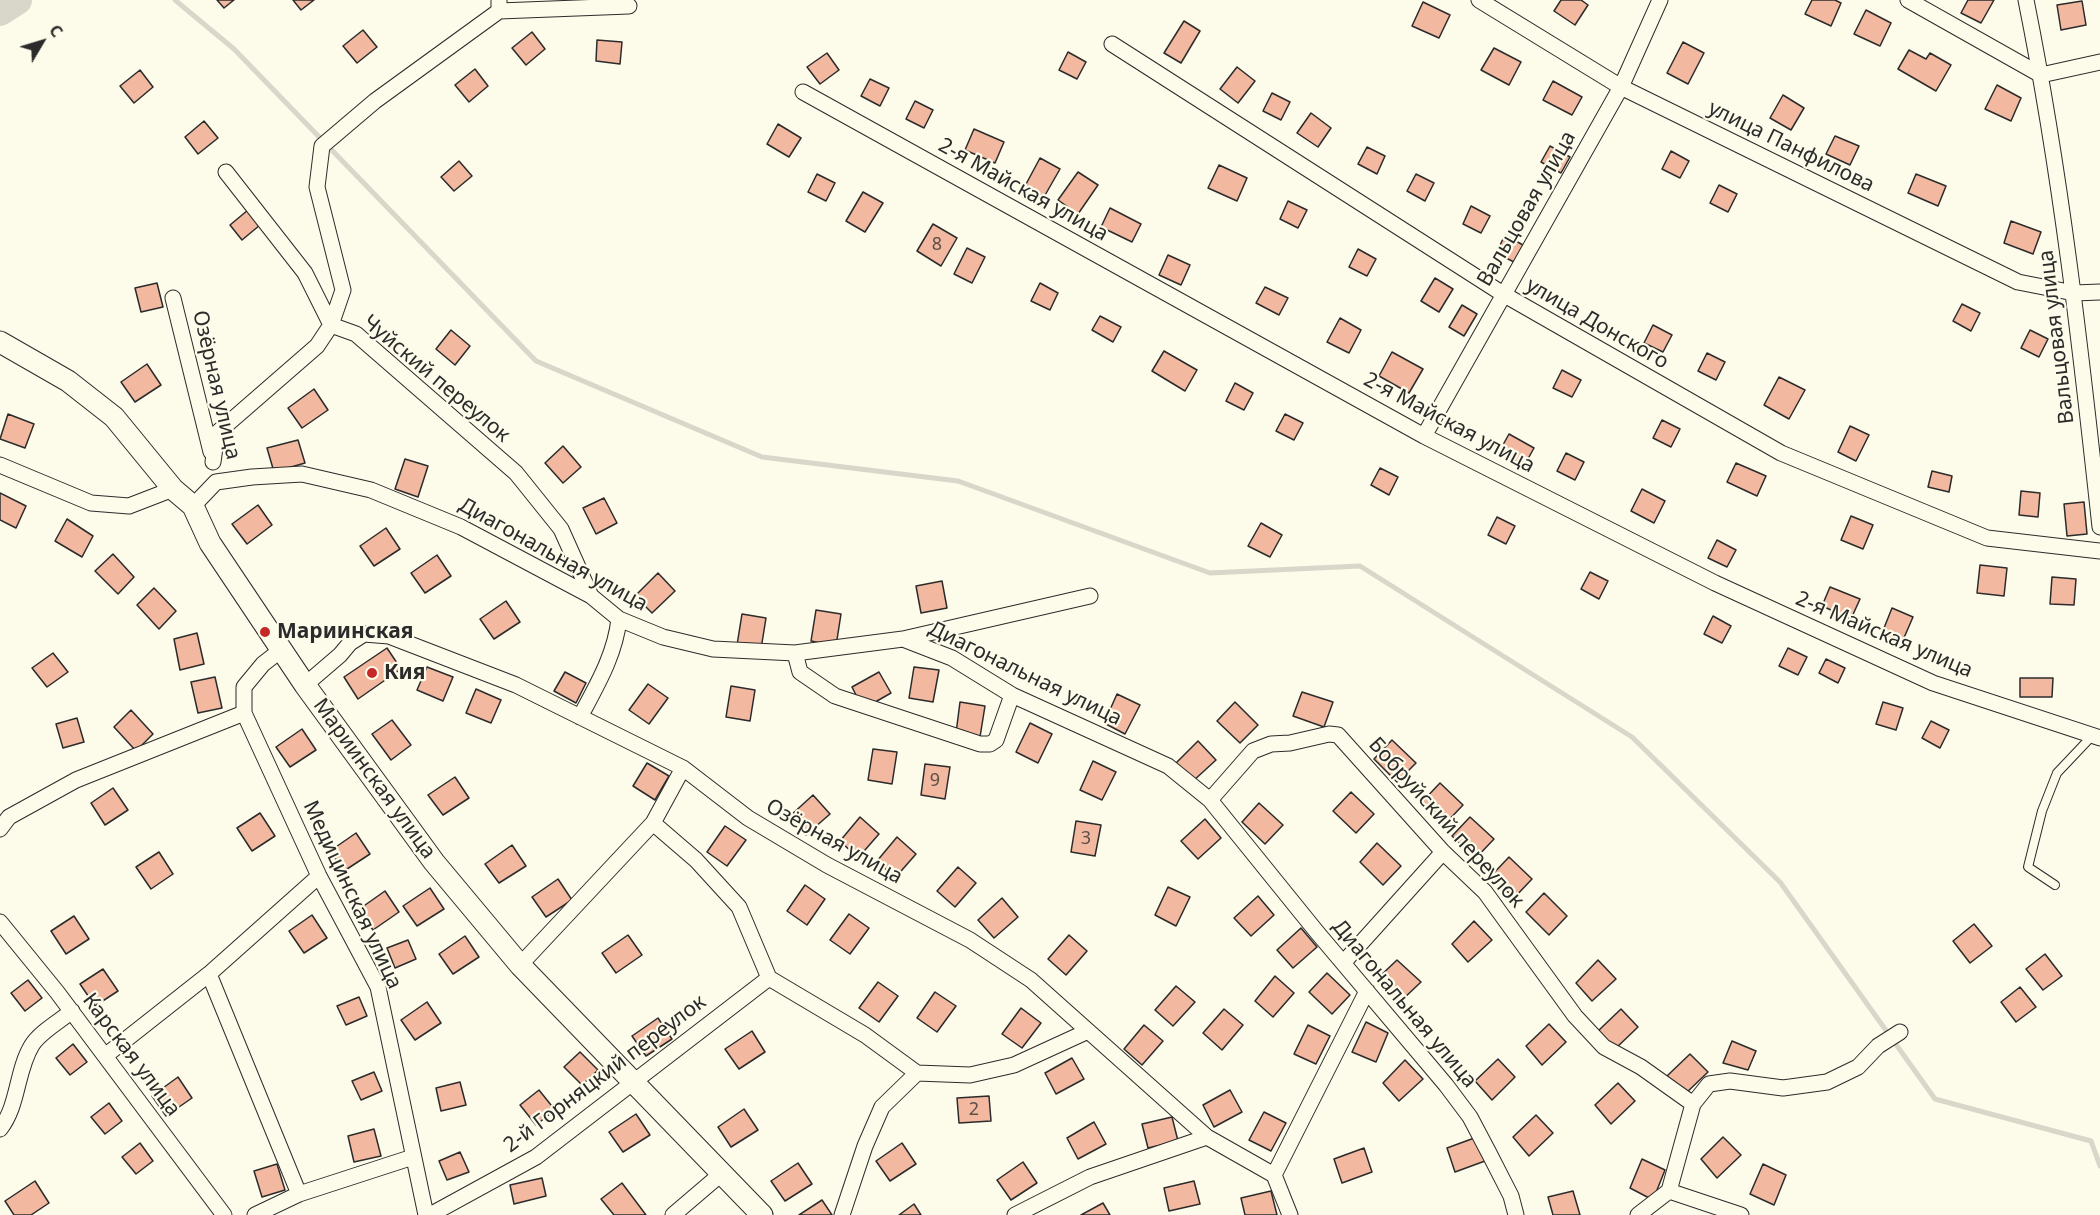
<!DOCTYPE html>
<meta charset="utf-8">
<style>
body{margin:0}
#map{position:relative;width:2100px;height:1215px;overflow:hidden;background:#fdfbea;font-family:"Noto Sans",sans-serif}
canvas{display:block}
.north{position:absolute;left:12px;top:12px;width:60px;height:60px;-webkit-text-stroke:4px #fdfbea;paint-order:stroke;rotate:52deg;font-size:16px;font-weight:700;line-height:24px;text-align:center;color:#2b2b2b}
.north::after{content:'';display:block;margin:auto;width:21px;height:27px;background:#2b2b2b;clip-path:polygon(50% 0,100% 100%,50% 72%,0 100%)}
</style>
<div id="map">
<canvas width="2100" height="1215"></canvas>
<div class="north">С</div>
</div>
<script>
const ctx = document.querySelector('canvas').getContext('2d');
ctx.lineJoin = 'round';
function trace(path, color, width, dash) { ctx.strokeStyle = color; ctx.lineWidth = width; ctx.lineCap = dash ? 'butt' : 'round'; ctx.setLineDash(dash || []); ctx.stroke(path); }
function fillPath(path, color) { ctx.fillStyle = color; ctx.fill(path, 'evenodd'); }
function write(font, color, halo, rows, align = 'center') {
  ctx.font = font + ' "Noto Sans",sans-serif'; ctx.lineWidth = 4.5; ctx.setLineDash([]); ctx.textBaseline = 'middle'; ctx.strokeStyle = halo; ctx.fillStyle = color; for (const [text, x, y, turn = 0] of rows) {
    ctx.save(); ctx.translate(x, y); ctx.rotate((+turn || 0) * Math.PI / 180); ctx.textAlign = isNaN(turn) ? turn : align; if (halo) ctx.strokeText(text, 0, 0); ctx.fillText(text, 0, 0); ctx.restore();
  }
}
trace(new Path2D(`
 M175 0 234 49 536 361 762 457 958 481 1210 573 1360 566 1632 737 1780 882 1935 1099 2091 1141 2100 1166`), '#d8d7c9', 5);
trace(new Path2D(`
 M0 11 17 0`), '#d8d7c9', 30);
const building = new Path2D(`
 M217 0H234L224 8Z
 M293 0H314L301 10Z
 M1561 0H1581L1588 5 1575 25 1554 11Z
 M1812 0H1835L1841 3 1831 26 1805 14Z
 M1968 0H1994L1981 23 1961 13Z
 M2082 1 2086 25 2061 30 2057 5Z
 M1423 2 1450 15 1439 38 1412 26Z
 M1866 10 1891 23 1880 46 1854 34Z
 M1184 21 1200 31 1181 63 1164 53Z
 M363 30 377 47 357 63 343 46Z
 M532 32 545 49 526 65 512 48Z
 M597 40 622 42 620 64 596 61Z
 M1683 42 1704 53 1688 84 1667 73Z
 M1494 48 1521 62 1509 85 1481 70Z
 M1909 50 1926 59 1930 53 1951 65 1936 91 1898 69Z
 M1068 52 1086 62 1077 79 1059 70Z
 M827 53 839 70 820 84 807 67Z
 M1237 67 1255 81 1238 103 1220 89Z
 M475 69 488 86 469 102 455 85Z
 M140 70 153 87 134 103 120 86Z
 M870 79 889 88 880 106 861 96Z
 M1553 81 1582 97 1572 115 1543 100Z
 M1997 85 2021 98 2011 121 1985 109Z
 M1272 93 1290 102 1281 120 1263 111Z
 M1783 95 1804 108 1791 130 1770 118Z
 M915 101 933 110 924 128 906 119Z
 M1311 113 1331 128 1318 147 1297 133Z
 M204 121 218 138 198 154 185 137Z
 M778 124 801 138 789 157 767 144Z
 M974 129 1004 142 995 163 965 150Z
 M1835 136 1859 146 1850 165 1826 154Z
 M1550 146 1570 157 1561 173 1541 162Z
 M1367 147 1385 156 1377 174 1358 164Z
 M1671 151 1689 161 1680 178 1662 169Z
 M1040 158 1060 169 1044 197 1025 186Z
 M459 161 472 176 454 191 441 177Z
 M1219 165 1247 178 1237 201 1208 188Z
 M1078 172 1098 185 1078 214 1058 200Z
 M817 174 835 183 826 201 808 192Z
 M1416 174 1434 183 1425 201 1407 191Z
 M1916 174 1946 186 1938 206 1908 193Z
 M1719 185 1737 194 1728 212 1710 203Z
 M863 192 883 203 865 232 846 221Z
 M1288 201 1307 210 1298 228 1280 219Z
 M1471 206 1490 216 1481 233 1463 224Z
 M1110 208 1141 224 1132 242 1101 227Z
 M248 210 260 225 242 240 230 225Z
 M2011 221 2041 232 2033 254 2004 243Z
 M933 224 957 238 941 266 917 251Z
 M1505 235 1523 245 1514 262 1496 253Z
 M967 248 985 257 972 283 954 274Z
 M1358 249 1376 259 1367 276 1349 267Z
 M1168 255 1190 265 1181 285 1159 275Z
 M1435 278 1453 289 1439 312 1421 301Z
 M157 283 163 307 141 312 135 288Z
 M1040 283 1058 293 1050 310 1031 301Z
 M1265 287 1288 298 1279 315 1256 303Z
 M1962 304 1980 313 1971 331 1953 321Z
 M1462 305 1477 314 1464 336 1449 327Z
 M1100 316 1121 327 1113 342 1092 330Z
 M1340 318 1361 330 1349 353 1327 342Z
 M1653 325 1672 335 1663 352 1644 343Z
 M451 330 470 346 455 365 436 349Z
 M2030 330 2048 339 2039 357 2021 348Z
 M1164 351 1197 370 1185 391 1152 371Z
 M1392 352 1423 369 1409 393 1379 376Z
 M1707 353 1725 362 1716 380 1698 371Z
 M147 364 161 385 135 402 121 382Z
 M1562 370 1581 380 1572 397 1553 388Z
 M1779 377 1805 390 1789 419 1764 405Z
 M1235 383 1253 393 1244 410 1226 401Z
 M314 389 328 410 302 428 288 408Z
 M8 414 34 424 25 448 0 439Z
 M1285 414 1303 423 1294 440 1276 431Z
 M1662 420 1680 429 1671 447 1653 438Z
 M1850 426 1869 435 1856 461 1838 452Z
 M1509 434 1534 448 1524 466 1499 452Z
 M298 440 305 463 274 472 267 448Z
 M563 446 581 467 563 483 545 463Z
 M1566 453 1584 462 1575 480 1557 471Z
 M405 459 428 466 418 497 395 489Z
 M1736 463 1766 476 1757 496 1727 482Z
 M1380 468 1398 477 1389 495 1371 485Z
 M1932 471 1952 476 1949 492 1928 487Z
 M1642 489 1665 501 1654 523 1631 511Z
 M2021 491 2040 493 2038 517 2019 515Z
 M0 493 26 506 16 528 0 520Z
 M604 498 617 523 596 534 583 508Z
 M2084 502 2087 534 2067 536 2064 504Z
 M258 505 272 525 247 544 232 524Z
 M1851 516 1873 525 1863 549 1841 540Z
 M1497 517 1515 526 1506 544 1488 535Z
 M67 519 93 536 82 557 55 541Z
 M1261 523 1282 535 1270 557 1248 546Z
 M386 528 400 549 374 566 360 546Z
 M1717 540 1736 550 1727 567 1708 558Z
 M113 554 134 577 118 594 95 571Z
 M437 555 451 576 425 593 411 573Z
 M1980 565 2007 568 2004 596 1977 593Z
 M1590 572 1608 581 1599 599 1581 589Z
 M658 573 675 591 652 613 635 596Z
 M2052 577 2076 579 2074 605 2050 604Z
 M942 581 947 608 921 613 916 586Z
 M1830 587 1860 599 1851 619 1822 606Z
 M154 588 176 611 159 629 137 605Z
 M506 601 520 622 494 639 480 619Z
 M1892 608 1913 617 1900 647 1880 638Z
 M816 610 841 614 836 646 811 641Z
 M742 614 766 618 761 649 737 645Z
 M1713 616 1731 626 1722 643 1704 634Z
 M197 633 204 664 180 670 174 639Z
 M387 648 401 669 358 699 344 677Z
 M1788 648 1807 657 1798 675 1779 666Z
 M53 653 68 672 47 687 32 668Z
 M1826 659 1845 668 1838 683 1819 673Z
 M427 667 453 677 443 701 417 690Z
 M914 667 939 670 933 702 909 698Z
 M565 672 586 683 576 703 554 691Z
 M879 672 891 693 863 709 852 687Z
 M215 677 222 708 198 713 191 682Z
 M2020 678H2053L2052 697H2020Z
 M648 684 668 698 649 724 629 710Z
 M731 686 755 690 750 721 726 717Z
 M476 689 501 700 491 723 466 713Z
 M1302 692 1333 702 1324 727 1293 716Z
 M1117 694 1140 705 1125 734 1104 723Z
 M960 702 985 706 980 737 956 733Z
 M1235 702 1258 725 1240 743 1217 721Z
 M1883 702 1903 708 1896 730 1876 724Z
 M131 710 153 734 136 751 114 727Z
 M77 718 84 742 63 748 56 724Z
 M392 720 411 745 391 760 372 734Z
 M1931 721 1949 730 1940 748 1922 738Z
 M1030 723 1052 734 1038 763 1016 752Z
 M302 729 316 750 290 767 276 747Z
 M1392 740 1416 763 1397 782 1374 759Z
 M1198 741 1216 760 1192 782 1175 764Z
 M873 749 897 752 892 784 868 780Z
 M1093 761 1116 772 1102 800 1080 790Z
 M647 763 669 776 655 800 633 786Z
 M925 764 950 767 945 799 921 795Z
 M455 777 469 798 443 815 428 795Z
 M1440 783 1463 805 1445 824 1422 802Z
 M113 788 128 810 105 825 91 803Z
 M1351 792 1374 814 1356 833 1333 811Z
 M813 795 830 814 806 835 790 816Z
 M1259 803 1283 825 1265 844 1242 822Z
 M260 813 275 836 252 851 237 828Z
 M860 817 879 834 858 858 840 841Z
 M1470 817 1494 839 1476 858 1452 836Z
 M1205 819 1221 838 1198 859 1181 841Z
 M1076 821 1101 825 1095 856 1071 852Z
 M725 826 746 840 727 866 707 852Z
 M356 833 370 854 344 871 330 851Z
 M897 837 916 854 895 878 877 861Z
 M1377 843 1401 866 1383 885 1360 862Z
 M512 845 526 866 499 883 485 864Z
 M159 852 173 874 151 889 136 867Z
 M1509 857 1532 879 1514 898 1491 876Z
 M958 867 976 883 955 907 937 891Z
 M558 879 572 900 546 917 532 897Z
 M805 885 825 899 807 925 787 911Z
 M1168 887 1190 897 1176 926 1155 915Z
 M430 888 444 909 417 926 403 906Z
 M385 891 399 912 373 930 358 910Z
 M1544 893 1567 916 1549 935 1526 912Z
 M1258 896 1274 915 1251 936 1234 918Z
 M1002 898 1018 917 994 938 978 920Z
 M849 914 869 928 850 954 830 940Z
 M312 915 327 938 304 953 289 931Z
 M74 916 89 939 66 954 51 931Z
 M1474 921 1492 940 1468 962 1452 944Z
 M1974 924 1992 946 1970 963 1953 941Z
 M1301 928 1317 947 1293 968 1277 950Z
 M628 935 642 955 616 973 602 953Z
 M1069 935 1087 951 1066 975 1048 959Z
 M465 936 479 957 453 974 439 954Z
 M408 940 416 959 395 968 387 948Z
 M2045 954 2062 976 2043 990 2026 969Z
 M1397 960 1421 982 1402 1000 1378 978Z
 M1598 960 1616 979 1592 1001 1576 983Z
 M103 969 118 991 95 1006 80 984Z
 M1327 973 1350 995 1332 1014 1309 992Z
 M1275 976 1294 993 1273 1017 1255 1001Z
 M28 980 42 998 25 1011 11 993Z
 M878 982 898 996 879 1022 859 1008Z
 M1176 986 1195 1002 1173 1026 1155 1010Z
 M2020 987 2036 1007 2016 1022 2001 1002Z
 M935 992 956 1006 937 1032 917 1018Z
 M359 997 367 1016 346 1025 337 1006Z
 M427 1002 441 1023 415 1040 401 1020Z
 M1021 1008 1041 1023 1022 1048 1002 1034Z
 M1224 1009 1243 1025 1222 1050 1203 1033Z
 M1621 1009 1638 1027 1614 1050 1598 1031Z
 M658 1018 672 1039 646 1056 632 1036Z
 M1366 1022 1388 1033 1376 1062 1352 1052Z
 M1549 1024 1566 1042 1542 1065 1526 1046Z
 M1144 1025 1163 1041 1142 1065 1124 1049Z
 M1308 1025 1330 1036 1316 1064 1294 1054Z
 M752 1031 765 1052 739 1069 725 1049Z
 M1732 1041 1756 1051 1748 1070 1723 1063Z
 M73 1044 87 1062 70 1075 56 1058Z
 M580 1052 598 1070 582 1085 564 1067Z
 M1690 1054 1708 1072 1684 1095 1667 1076Z
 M1072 1058 1084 1079 1056 1094 1045 1073Z
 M1498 1059 1515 1077 1492 1100 1475 1081Z
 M1405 1060 1423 1079 1399 1101 1383 1083Z
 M374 1072 382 1091 361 1100 352 1081Z
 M178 1077 192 1098 166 1116 152 1096Z
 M460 1082 466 1105 441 1111 436 1088Z
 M1618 1083 1635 1101 1611 1124 1595 1105Z
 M539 1090 555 1110 536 1125 520 1105Z
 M1230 1090 1242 1112 1214 1127 1203 1105Z
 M989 1096 991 1121 959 1123 957 1098Z
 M109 1103 122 1121 105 1134 91 1117Z
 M744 1109 758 1130 731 1147 718 1127Z
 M1264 1112 1286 1123 1271 1151 1249 1140Z
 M636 1114 650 1135 623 1152 609 1132Z
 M1536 1115 1553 1133 1529 1156 1513 1137Z
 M1172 1117 1178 1141 1148 1148 1142 1124Z
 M1094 1122 1106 1144 1078 1159 1067 1138Z
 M374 1129 381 1156 354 1162 348 1136Z
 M1477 1137 1485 1161 1455 1172 1447 1148Z
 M1723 1137 1741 1155 1717 1178 1701 1159Z
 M140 1143 153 1161 136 1174 122 1157Z
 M902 1143 916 1164 890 1181 876 1161Z
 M1364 1148 1372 1172 1342 1183 1334 1159Z
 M460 1152 469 1172 447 1180 439 1161Z
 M1642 1159 1665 1170 1653 1200 1630 1188Z
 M1023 1162 1037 1183 1011 1200 997 1180Z
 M798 1163 812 1184 785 1201 771 1181Z
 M277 1164 285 1190 262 1197 254 1171Z
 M1763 1164 1786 1175 1774 1205 1750 1194Z
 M542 1178 546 1196 514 1204 510 1185Z
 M35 1181 49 1203 31 1215H14L5 1201Z
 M1194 1181 1200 1204 1169 1211 1164 1188Z
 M622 1183 646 1215H614L601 1199Z
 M1271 1191 1277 1215H1245L1241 1198Z
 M1573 1191 1580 1215H1553L1548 1197Z
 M822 1200 832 1215H799Z
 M1103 1203 1110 1215H1081Z
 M914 1204 921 1215H899Z`);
fillPath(building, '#f2b8a0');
trace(building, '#2b2b2b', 1.5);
const service = new Path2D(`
 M2055 885 2028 867 2042 811 2057 773 2093 735`);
const minor = new Path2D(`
 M1479 0 1621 87 2018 282 2074 293 2100 292
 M1908 0 2041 75 2100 62
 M2026 0C2061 174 2081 351 2100 527
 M499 11 629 6
 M1112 44 1503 294 1781 453 1987 538 2100 551
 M803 92 1424 436 1715 583 1933 683 2100 738
 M226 172 305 273 331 325 356 334 516 473 561 529 591 596
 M173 298 211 452
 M1424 436 1621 87 1660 0
 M213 462 217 433 317 346 331 325 343 290 317 187 322 146 375 101 499 11V0
 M0 465 91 503 129 506 173 489
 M193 506 216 482 252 477 302 474 371 490 461 527 591 596 619 619 663 637 713 649 795 653 903 639 952 658 1012 695 1168 766 1210 800 1316 931 1446 1085 1470 1117 1489 1153 1511 1196 1516 1215
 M903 639 1090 596
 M281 650 263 664 244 687V713L319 876 378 987 426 1215
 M795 653 800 672 835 696 980 744H990L996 740 1012 695
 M305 685 340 655 350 643 364 634 389 636 516 685 683 768 748 818 827 865 970 940 1031 980 1207 1137 1274 1175 1290 1215
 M580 717C597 685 615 655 619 619
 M1210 800 1253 751 1271 744 1290 743 1329 734 1338 735 1443 852 1485 892 1575 1016 1604 1047 1641 1067 1693 1104 1669 1191
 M653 823 696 860 739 907 769 978 865 1035 917 1073 970 1075 1014 1065 1086 1032
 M0 829 9 817 76 780 244 713
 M0 922 57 992 224 1215
 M1344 962 1443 852
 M520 965 653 823 683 768
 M209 974 299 1194
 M105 1056 209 974 319 876
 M1693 1104 1709 1084 1730 1081 1783 1088 1827 1082 1858 1067 1878 1046 1900 1032
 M0 1129C19 1105 16 1071 32 1045 40 1032 60 1021 72 1011
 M1274 1175 1367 991
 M255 1215 299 1194 413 1157
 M430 1215 536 1157 769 978
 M673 1215 721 1174
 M842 1215 865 1146 882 1107 917 1073
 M1015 1215 1090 1177 1207 1137
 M1638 1215 1669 1191 1741 1215`);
const secondary = new Path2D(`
 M0 342 68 381 114 417 173 489 193 506 210 543 305 685 434 862 520 965 762 1215`);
trace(service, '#2b2b2b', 10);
trace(minor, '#2b2b2b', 17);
trace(secondary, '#2b2b2b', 23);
trace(service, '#fdfbea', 8);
trace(minor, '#fdfbea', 15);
trace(secondary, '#fdfbea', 21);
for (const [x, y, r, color] of [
 [265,632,6,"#c62828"],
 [372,673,6,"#c62828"]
]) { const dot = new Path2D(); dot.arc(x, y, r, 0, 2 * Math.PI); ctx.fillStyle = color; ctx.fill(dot); trace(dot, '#fdfbea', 2); }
write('18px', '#5d4e48', null, [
 ["8",937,245],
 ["9",935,781],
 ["3",1086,839],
 ["2",974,1110]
]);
write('21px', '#2b2b2b', '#fdfbea', [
 ["улица Панфилова",1791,147,26],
 ["2-я Майская улица",1023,190,29],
 ["Вальцовая улица",1527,209,-60],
 ["улица Донского",1597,324,30],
 ["Вальцовая улица",2057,337,-97],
 ["Чуйский переулок",436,379,40],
 ["Озёрная улица",216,385,77],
 ["2-я Майская улица",1449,423,28],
 ["Диагональная улица",553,555,29],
 ["2-я Майская улица",1884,635,23],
 ["Диагональная улица",1025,674,26],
 ["Мариинская улица",374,779,54],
 ["Бобруйский переулок",1446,823,48],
 ["Озёрная улица",834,842,29],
 ["Медицинская улица",352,895,65],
 ["Диагональная улица",1404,1004,50],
 ["Карская улица",131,1055,53],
 ["2-й Горняцкий переулок",605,1074,-37]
]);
write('bold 21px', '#2b2b2b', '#fdfbea', [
 ["Мариинская",277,632],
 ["Кия",384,673]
], 'left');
</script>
